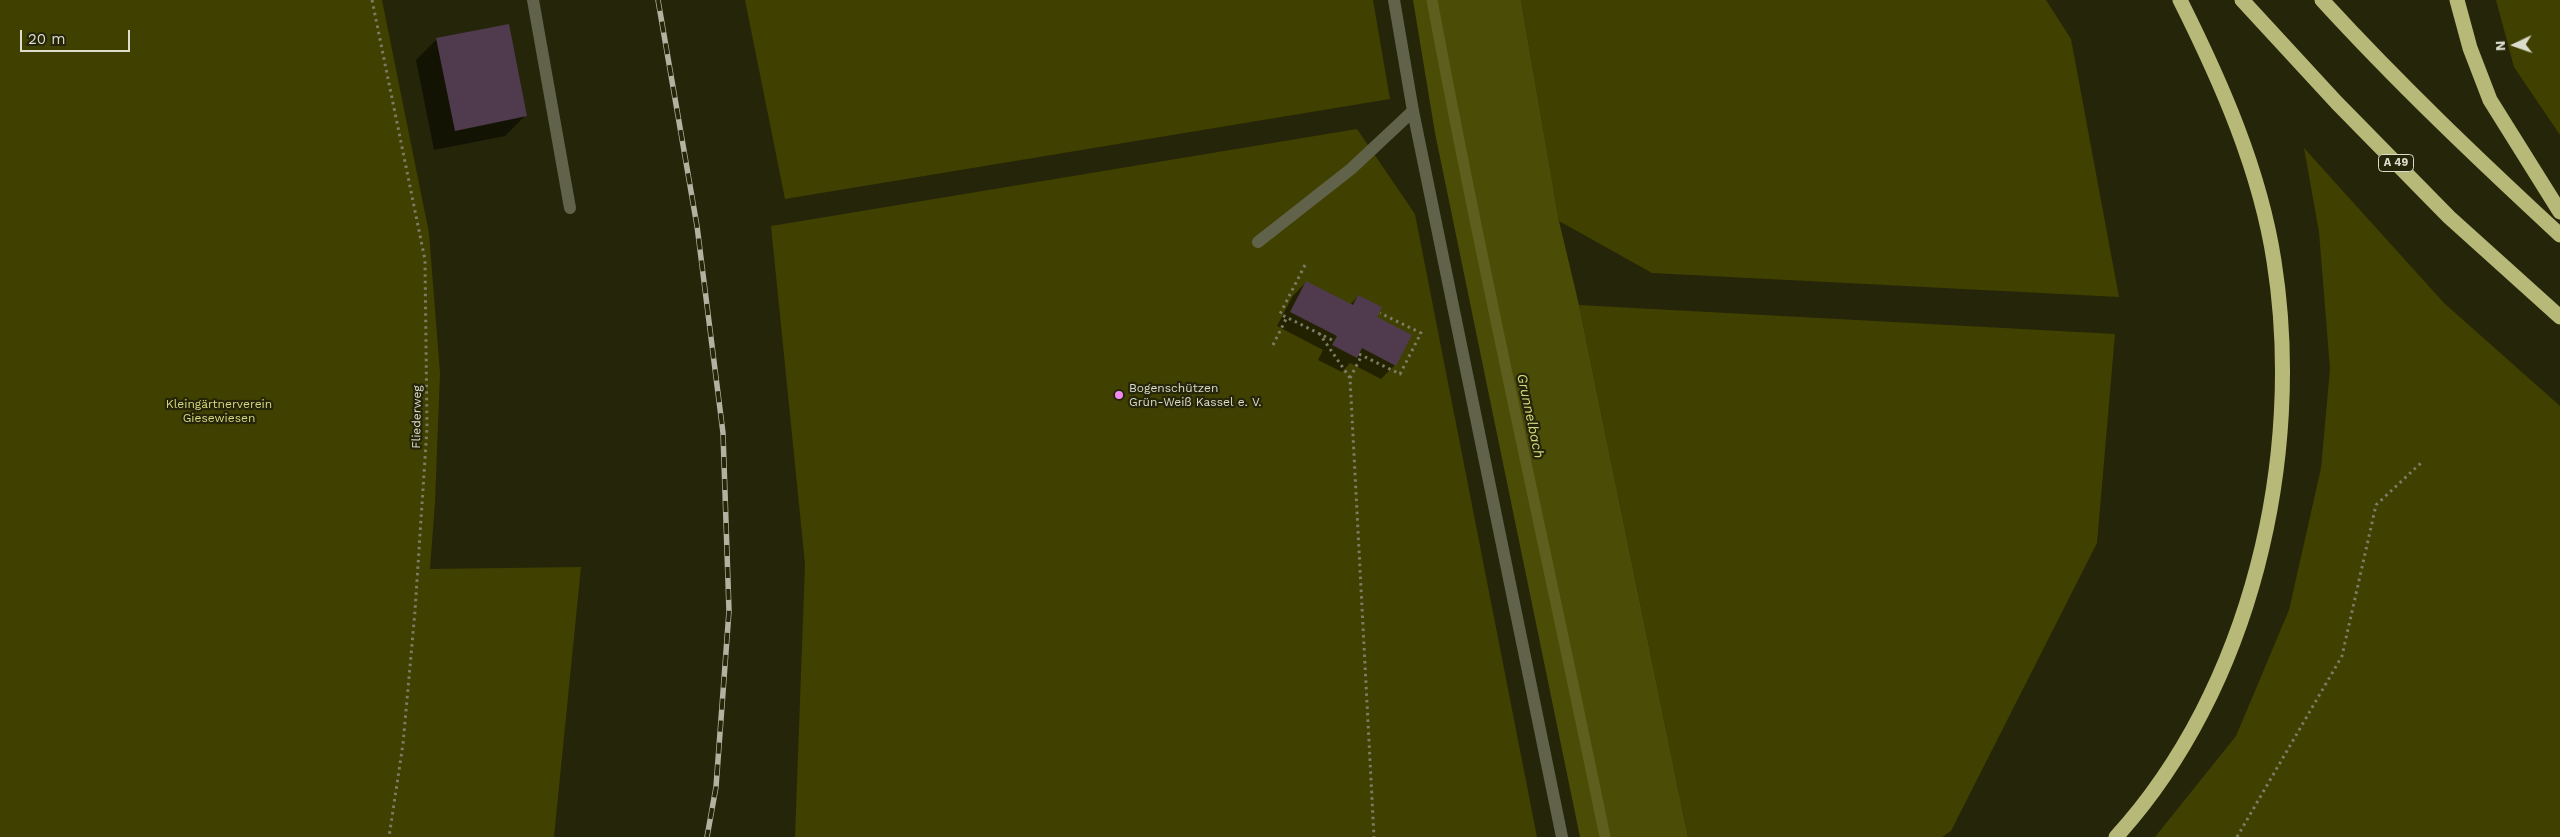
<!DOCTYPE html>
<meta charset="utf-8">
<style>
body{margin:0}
#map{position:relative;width:2560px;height:837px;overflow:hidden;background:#252509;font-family:"Work Sans",sans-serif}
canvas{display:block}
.north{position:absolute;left:2490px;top:20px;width:50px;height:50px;-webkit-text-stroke:4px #252509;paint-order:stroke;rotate:267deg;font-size:14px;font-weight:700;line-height:20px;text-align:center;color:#dcddcd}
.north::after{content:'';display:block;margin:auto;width:18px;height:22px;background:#dcddcd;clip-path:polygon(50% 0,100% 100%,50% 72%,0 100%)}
.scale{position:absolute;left:20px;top:30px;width:110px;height:22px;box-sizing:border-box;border:2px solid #dcddcd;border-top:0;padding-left:6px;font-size:15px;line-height:18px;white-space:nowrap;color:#dcddcd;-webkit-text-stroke:4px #252509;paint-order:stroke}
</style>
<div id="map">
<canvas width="2560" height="837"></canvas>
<div class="north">N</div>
<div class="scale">20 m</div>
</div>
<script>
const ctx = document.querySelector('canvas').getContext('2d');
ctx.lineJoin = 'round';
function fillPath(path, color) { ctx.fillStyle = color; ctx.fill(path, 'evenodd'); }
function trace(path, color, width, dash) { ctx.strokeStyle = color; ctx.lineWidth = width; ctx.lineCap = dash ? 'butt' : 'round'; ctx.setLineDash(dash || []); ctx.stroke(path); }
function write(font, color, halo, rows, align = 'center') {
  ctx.font = font + ' "Work Sans",sans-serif'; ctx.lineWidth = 4.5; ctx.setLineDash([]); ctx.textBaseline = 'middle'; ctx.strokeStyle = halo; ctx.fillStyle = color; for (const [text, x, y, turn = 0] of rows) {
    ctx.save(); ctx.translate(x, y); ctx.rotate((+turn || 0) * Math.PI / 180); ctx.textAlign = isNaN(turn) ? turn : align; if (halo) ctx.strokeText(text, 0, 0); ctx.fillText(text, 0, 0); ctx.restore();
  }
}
fillPath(new Path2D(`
 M0 0H382L429 233 440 373 435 502 430 569 581 567 554 837H0Z
 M745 0H1373L1390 99 785 199Z
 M1521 0H2046L2071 39 2119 297 1652 273 1559 221Z
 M2496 0H2560V135L2514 67Z
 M1357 129 1415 214 1537 837H795L805 564 771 226Z
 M2304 148 2444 303 2560 406V837H2155L2236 736 2289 610 2321 468 2330 369 2319 232Z
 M1579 305 2115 334 2097 543 1951 831 1942 837H1688Z`), '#404000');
fillPath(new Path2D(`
 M1413 0H1521L1559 221 1579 305 1688 837H1580L1435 133Z`), '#4b4c05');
fillPath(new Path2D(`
 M437 39 526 115 505 136 434 150 416 60Z
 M1306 282 1350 305 1358 296 1376 318 1395 365 1381 379 1350 363 1342 372 1318 360 1323 350 1277 326 1292 297Z`), '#0007');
trace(new Path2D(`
 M1432 0C1484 280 1548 558 1605 837`), '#5e5f1f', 11);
fillPath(new Path2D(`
 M509 24 527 116 455 131 436 38Z
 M1306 281 1353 305 1358 295 1382 307 1377 317 1412 335 1396 366 1362 348 1357 358 1332 345 1337 336 1290 312Z`), '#4f3a4e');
trace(new Path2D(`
 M372 0 425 260 427 428 415 611 403 744 389 837
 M1305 265 1280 314 1334 341
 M1319 333 1350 378 1374 837
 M1273 345 1287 317
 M1359 354 1400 374 1421 333 1380 313
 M1350 378 1362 355
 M2237 837 2342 656 2376 505 2422 462`), '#7c7c66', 3, [2.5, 4]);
trace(new Path2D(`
 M533 0 570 208
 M1394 0 1413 111 1562 837
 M1258 242 1351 169 1413 111`), '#606249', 12);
trace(new Path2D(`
 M2242 0 2337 103 2449 217 2560 317
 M2322 0C2397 82 2478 159 2560 235
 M2457 0 2470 48 2490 100 2560 212
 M2116 837C2251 689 2305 457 2274 261 2260 170 2221 82 2180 0`), '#b6b978', 15);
const rail = new Path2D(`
 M658 0 697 226 723 433 729 611 716 787 707 837`);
trace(rail, '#b1b29f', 5.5);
trace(rail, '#252509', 4, [11]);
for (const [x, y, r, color] of [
 [1119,395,5,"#f38af1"]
]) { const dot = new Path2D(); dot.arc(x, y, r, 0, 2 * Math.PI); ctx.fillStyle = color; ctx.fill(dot); trace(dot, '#252509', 2); }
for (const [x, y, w] of [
 [2396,163,35]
]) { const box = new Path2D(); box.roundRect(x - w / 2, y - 8.5, w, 17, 4); ctx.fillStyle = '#252509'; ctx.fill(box); trace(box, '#dcddcd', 1); }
write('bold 11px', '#dcddcd', null, [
 ["A 49",2396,163]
]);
write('12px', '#dcddcd', '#252509', [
 ["Bogenschützen",1129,388],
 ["Grün-Weiß Kassel e. V.",1129,402]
], 'left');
write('12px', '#d6d97d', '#252509', [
 ["Kleingärtnerverein",219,404],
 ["Giesewiesen",219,418]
]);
write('12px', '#dcddcd', '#252509', [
 ["Fliederweg",417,417,-89]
]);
write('italic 14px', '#d5d97d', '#252509', [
 ["Grunnelbach",1530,416,78]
]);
</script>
